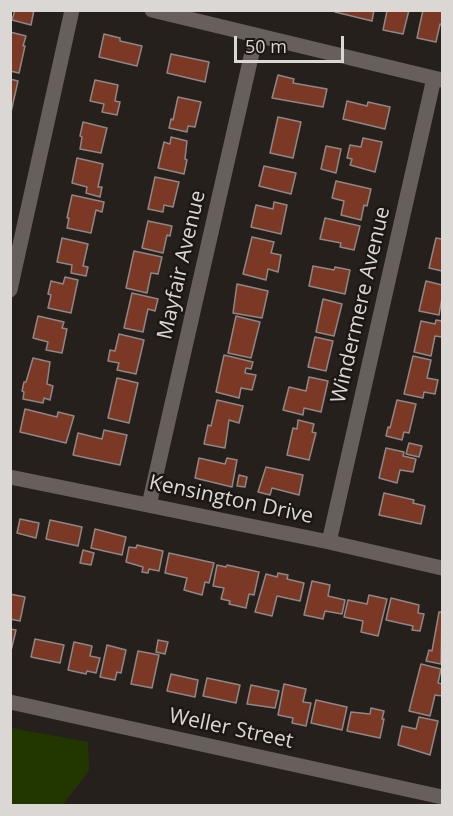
<!DOCTYPE html>
<style>
body{margin:0}
#map{position:relative;width:453px;height:816px;overflow:hidden;background:#26201d;font-family:"Open Sans",sans-serif}
canvas{display:block}
.frame{position:absolute;inset:0;border:12px solid #dbd7d5;pointer-events:none}
.scale{position:absolute;left:234px;top:36px;width:110px;height:27px;box-sizing:border-box;border:3px solid #dbd7d5;border-top:0;padding-left:8px;font-size:18px;line-height:21px;white-space:nowrap;color:#dbd7d5;-webkit-text-stroke:4px #1c1714;paint-order:stroke}
</style>
<div id="map">
<canvas width="453" height="816"></canvas>
<div class="frame"></div>
<div class="scale">50 m</div>
</div>
<script>
const ctx = document.querySelector('canvas').getContext('2d');
ctx.lineJoin = 'round';
function fillPath(path, color) { ctx.fillStyle = color; ctx.fill(path, 'evenodd'); }
function trace(path, color, width, dash) { ctx.strokeStyle = color; ctx.lineWidth = width; ctx.lineCap = dash ? 'butt' : 'round'; ctx.setLineDash(dash || []); ctx.stroke(path); }
function write(font, color, halo, rows, align = 'center') {
  ctx.font = font + ' "Open Sans",sans-serif'; ctx.lineWidth = 5; ctx.setLineDash([]); ctx.textBaseline = 'middle'; ctx.strokeStyle = halo; ctx.fillStyle = color; for (const [text, x, y, turn = 0] of rows) {
    ctx.save(); ctx.translate(x, y); ctx.rotate((+turn || 0) * Math.PI / 180); ctx.textAlign = isNaN(turn) ? turn : align; if (halo) ctx.strokeText(text, 0, 0); ctx.fillText(text, 0, 0); ctx.restore();
  }
}
fillPath(new Path2D(`
 M11 728 88 742 89 770 63 805H11Z`), '#223700');
const building = new Path2D(`
 M15 10H34L31 25 12 20Z
 M335 10H374L372 21 335 12Z
 M385 10H409L403 34 383 30 387 11Z
 M423 10H442V25L440 24 436 42 417 38Z
 M10 32 26 36 23 46H25L19 73 10 71Z
 M104 34 120 38V41L142 46 137 66 99 57Z
 M171 54 209 62 205 82 167 73Z
 M278 75 294 79 293 83 327 89 323 107 272 98Z
 M10 79 18 81 11 112H10Z
 M95 80 118 85 115 101 120 102 117 115 102 112 104 104 90 101Z
 M178 97 201 102 195 127 188 126 187 132 169 128 171 119 173 120Z
 M347 101 367 106 368 102 390 107 385 129 343 119Z
 M278 117 301 122 293 158 270 153Z
 M83 122 107 128 101 153 80 149 82 137 80 136Z
 M171 137 187 141 185 159 187 160 184 174 158 168 164 142 170 144Z
 M363 138 382 142 375 172 350 165 352 159 347 158 350 145 361 147Z
 M326 146 341 149 336 173 321 169Z
 M77 158 103 164 98 187H102L100 197 86 193 87 187 72 183Z
 M264 166 296 173 291 194 259 186Z
 M155 177 179 182 173 207 164 205 163 212 148 209Z
 M336 181 371 189 367 206 364 205 361 220 341 215 344 201 332 198Z
 M72 195 104 202 102 212 96 210 91 233 67 228 69 218H67Z
 M274 202 287 205 281 234 251 227 256 205 273 209Z
 M325 218 360 226 354 250 340 247 341 243 320 239Z
 M148 221 172 226 170 236 167 235 163 253 142 248Z
 M252 237 274 242 271 253 281 255 278 272 268 269 266 280 243 274Z
 M62 238 88 244 83 266 88 267 86 276 71 273 72 265 57 262Z
 M436 238 442 239V271L429 268Z
 M134 251 162 257 158 274 151 273 147 293 126 288Z
 M313 266 334 270 335 267 350 270 345 294 309 286Z
 M65 277 78 280 71 313 48 308 51 295 48 294 51 281 63 284Z
 M426 281 442 285V298L439 315 419 311Z
 M237 284 268 291 262 318 233 313Z
 M132 293 158 299 155 311 148 309 143 332 124 328Z
 M323 299 342 304 334 336 316 332Z
 M38 316 64 322 62 328 67 329 62 353 46 350 48 342 33 338Z
 M236 316 260 322 251 358 228 353Z
 M436 320 442 321V337L435 336 431 356 414 352 421 321 435 324Z
 M119 334 144 340 136 374 117 370 119 363 108 361 110 350 115 351Z
 M315 337 333 341 326 371 308 367Z
 M224 355 253 362 251 369 246 368 245 373 256 375 252 390 241 388 239 398 216 392Z
 M413 356 431 360 427 378 438 380 435 394 424 392 423 398 404 394Z
 M33 358 50 362 47 384 53 386 50 400 44 398 43 403 23 399 24 392 22 391 24 382H26Z
 M309 377 328 381 321 412 304 408 303 415 283 410 289 387 306 391Z
 M117 378 138 383 129 423 108 418Z
 M217 400 243 406 239 423 229 420 225 448 204 444 208 425 211 426Z
 M397 400 416 404 409 433 404 432 402 440 386 436 388 427 390 428Z
 M25 409 57 417 58 412 74 416 66 443 20 432Z
 M298 420 314 424 312 432 316 433 309 460 287 455 293 428 297 429Z
 M104 430 127 435 120 465 73 455 78 433 102 439Z
 M409 443 422 446 419 457 406 454Z
 M386 448 404 452 403 456 416 459 413 472 400 470 397 483 379 478Z
 M199 458 225 464 227 458 237 460 232 487 195 478Z
 M266 467 303 475 299 495 272 488 270 495 258 492Z
 M239 475 247 477 245 487 237 486Z
 M384 493 414 500 413 503 425 506 421 524 379 515Z
 M20 519 39 523 36 538 17 533Z
 M50 520 82 527 78 546 46 539Z
 M95 529 126 537 122 555 91 548Z
 M137 545 163 551 159 571 149 569 148 573 142 572 143 567 126 562 129 547 136 548Z
 M83 550 94 553 91 565 80 563Z
 M169 553 214 563 209 583 205 582 202 595 184 590 187 578 165 573Z
 M217 565 226 567 227 565 259 572 254 595 249 594 246 608 229 604 230 601 221 599 224 588 213 586Z
 M278 573 288 575 287 579 304 583 300 601 277 596 272 616 255 612 266 574 277 577Z
 M312 581 330 585 328 596 345 600 342 614 325 611 323 619 304 615Z
 M10 594 25 597 20 621 10 619Z
 M369 595 387 599 378 636 361 632 363 621 344 617 348 600 367 604Z
 M391 598 419 605 418 613 424 614 420 631 412 630 413 626 386 620Z
 M439 612H442L441 664 426 661 429 650 432 651Z
 M10 629 16 630 10 655Z
 M35 639 64 645 60 663 31 657Z
 M158 640 168 642 165 654 156 652Z
 M74 642 92 646 90 656 100 658 96 673 87 671 86 674 68 670Z
 M107 645 126 650 121 673 117 672 115 680 100 677Z
 M138 651 159 655 152 688 131 684Z
 M421 664 441 669 438 683 442 684V696L435 695 430 716 409 711Z
 M171 674 198 680 195 697 167 691Z
 M207 678 240 685 236 703 203 696Z
 M284 684 306 689 303 702 311 703 306 726 292 723 293 718 278 715Z
 M251 685 279 691 275 708 247 704Z
 M316 700 347 707 342 730 311 723Z
 M371 708 384 711 382 719H384L380 738 347 731 351 712 370 714Z
 M419 717 438 721 430 755 398 745 402 726 416 729Z`);
fillPath(building, '#7b3825');
trace(building, '#8e8785', 1.5);
trace(new Path2D(`
 M152 10 442 80
 M10 290 72 10
 M10 477 329 542 442 568
 M149 505 256 35
 M329 542 434 78`), '#665f5c', 15);
trace(new Path2D(`
 M10 702 442 797`), '#665f5c', 15);
write('21px', '#dbd7d5', '#1c1714', [
 ["Mayfair Avenue",182,265,-77],
 ["Windermere Avenue",361,305,-77],
 ["Kensington Drive",231,500,12],
 ["Weller Street",231,729,12]
]);
</script>
